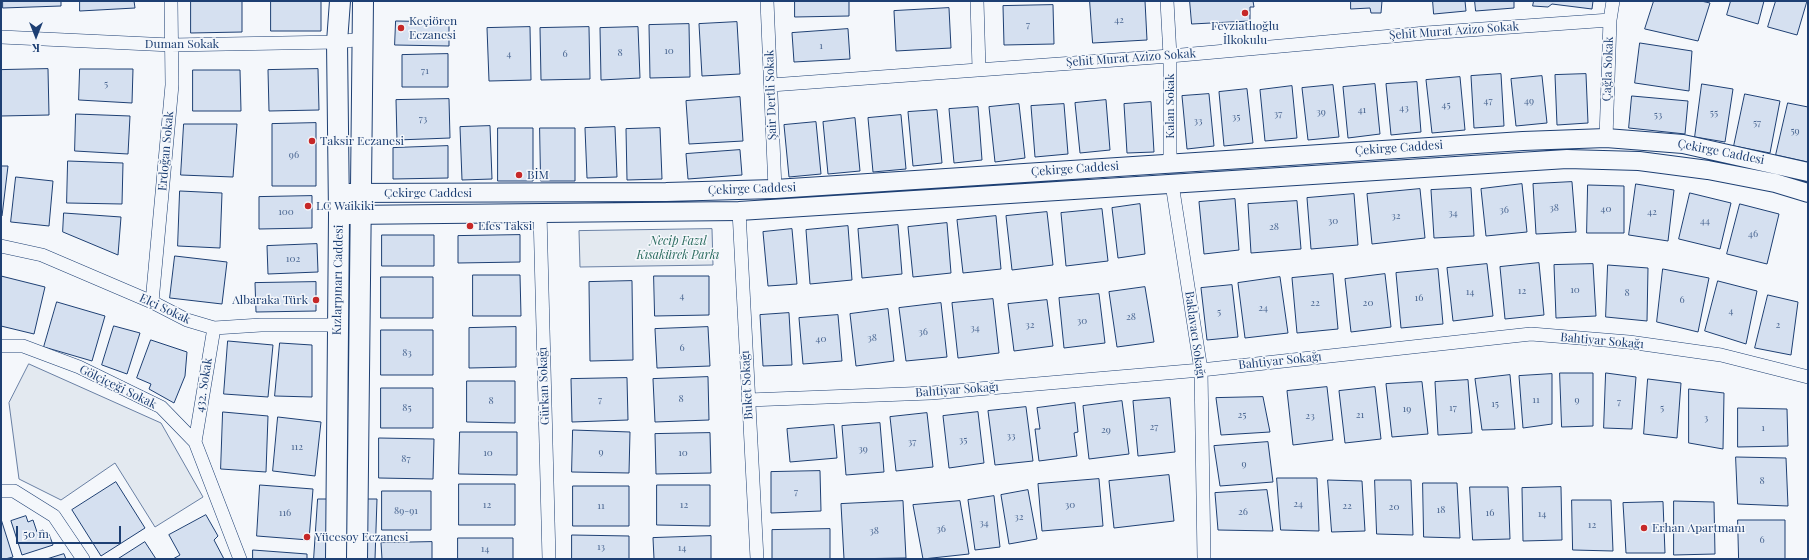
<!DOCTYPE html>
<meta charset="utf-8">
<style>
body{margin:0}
#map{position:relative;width:1809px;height:560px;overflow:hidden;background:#f4f7fb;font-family:"Playfair Display",serif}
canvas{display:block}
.frame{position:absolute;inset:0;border:2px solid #1d3f73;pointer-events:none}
.north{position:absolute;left:16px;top:16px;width:40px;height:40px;-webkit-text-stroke:3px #f4f7fb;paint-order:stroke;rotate:180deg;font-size:11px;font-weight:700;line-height:16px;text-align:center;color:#1d3f73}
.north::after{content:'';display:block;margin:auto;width:14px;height:18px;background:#1d3f73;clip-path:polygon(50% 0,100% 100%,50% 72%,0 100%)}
.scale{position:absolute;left:16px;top:526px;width:105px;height:18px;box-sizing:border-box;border:2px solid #1d3f73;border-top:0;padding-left:5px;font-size:12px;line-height:14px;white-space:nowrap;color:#1d3f73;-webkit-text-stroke:3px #f4f7fb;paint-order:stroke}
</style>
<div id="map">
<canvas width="1809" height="560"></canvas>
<div class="frame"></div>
<div class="north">K</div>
<div class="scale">50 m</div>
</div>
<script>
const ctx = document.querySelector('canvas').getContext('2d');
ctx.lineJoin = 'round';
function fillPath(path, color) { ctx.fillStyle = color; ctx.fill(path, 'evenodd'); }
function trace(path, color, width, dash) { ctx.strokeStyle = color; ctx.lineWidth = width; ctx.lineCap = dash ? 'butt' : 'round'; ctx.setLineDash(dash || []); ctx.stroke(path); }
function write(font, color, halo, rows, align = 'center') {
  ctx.font = font + ' "Playfair Display",serif'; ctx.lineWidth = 3; ctx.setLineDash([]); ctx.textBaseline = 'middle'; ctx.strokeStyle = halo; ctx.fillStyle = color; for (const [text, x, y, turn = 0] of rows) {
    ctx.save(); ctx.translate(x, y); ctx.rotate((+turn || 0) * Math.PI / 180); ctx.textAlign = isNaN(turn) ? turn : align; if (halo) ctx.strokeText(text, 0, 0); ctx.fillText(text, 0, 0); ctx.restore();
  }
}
const green = new Path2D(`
 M712 229 713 265 580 267 579 231Z
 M29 364 161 423 203 497 155 527 115 463 61 500 19 479 9 403Z`);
fillPath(green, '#e3e9f0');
trace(green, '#687fa3', 1);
const building = new Path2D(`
 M3 1H61V6L3 8Z
 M80 1H134L135 8 80 11Z
 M191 1H242V32L191 33Z
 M271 1H321V31H271Z
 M795 1H849V16L795 17Z
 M1090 1H1145L1147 40 1093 43Z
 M1190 1H1253L1254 7H1250V21L1192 24Z
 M1351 1H1382L1381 13H1371L1370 8 1351 9Z
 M1433 1H1465L1466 11 1434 14Z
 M1475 1H1514V8L1476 11Z
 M1534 1H1593L1592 9 1552 4 1548 7 1533 6Z
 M1654 1H1701L1710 3 1698 41 1645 29Z
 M1731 1H1764L1758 24 1727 15Z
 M1776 1H1807L1797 35 1768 27Z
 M1053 5 1054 44 1004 45 1003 6Z
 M949 8 951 48 896 51 894 11Z
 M396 21 449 22V46L395 45Z
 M737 22 740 74 702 76 699 24Z
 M689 24 690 77 650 78 649 25Z
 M530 27 531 80 489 81 487 28Z
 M589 27 590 79 541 80 540 28Z
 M638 27 640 78 601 80 600 28Z
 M848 29 850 59 794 62 792 33Z
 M1640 43 1692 51 1689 91 1635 83Z
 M448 54V87H402V55Z
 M48 69 49 115 1 116V70Z
 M80 69H133L132 103 79 100Z
 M318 69 319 110 269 111 268 70Z
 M193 70H240L241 111H193Z
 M1501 74 1504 126 1474 128 1471 76Z
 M1586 74 1588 123 1557 125 1555 75Z
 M1542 76 1547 123 1516 126 1511 79Z
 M1460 77 1465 130 1432 133 1426 80Z
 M1417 82 1421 132 1391 135 1386 84Z
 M1375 84 1380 134 1348 138 1343 87Z
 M1702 84 1733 89 1725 142 1695 137Z
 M1333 85 1339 137 1308 140 1302 88Z
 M1292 86 1297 138 1265 141 1260 90Z
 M1247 89 1253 143 1224 146 1219 92Z
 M1209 94 1214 146 1187 149 1182 96Z
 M1745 94 1780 101 1770 153 1734 146Z
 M1632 96 1688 101 1685 134 1629 128Z
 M740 97 743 141 689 144 686 101Z
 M449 99 450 138 397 140 396 100Z
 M1106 100 1110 150 1080 153 1075 103Z
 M1151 102 1154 152 1127 153 1124 104Z
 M1788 103 1808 107V162L1776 155Z
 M1019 104 1025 158 995 162 989 107Z
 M1064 104 1068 154 1035 157 1031 106Z
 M978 107 982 160 954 163 949 109Z
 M937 110 942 163 913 166 908 112Z
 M76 114 130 116 128 154 75 151Z
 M901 115 906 169 873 172 868 118Z
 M855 118 860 171 828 174 823 122Z
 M816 122 821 174 789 177 784 125Z
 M316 123V186H272V124Z
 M184 124H237L233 177 181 175Z
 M490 126 492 179 462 180 460 127Z
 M615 127 617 177 587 178 585 128Z
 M498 128H533V181H498Z
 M540 128H575V181H541Z
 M660 128 662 179 627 180 626 129Z
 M448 146V178L393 179V148Z
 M740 150 742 175 688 179 686 154Z
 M68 161 123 163 122 204 67 203Z
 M1 166H8L2 216H1Z
 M16 177 53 181 49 226 11 222Z
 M1572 182 1576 232 1536 234 1533 184Z
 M1522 184 1527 232 1486 236 1481 189Z
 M1636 184 1674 190 1668 241 1629 235Z
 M1588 185 1624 186V233H1587Z
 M1471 188 1474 236 1434 238 1431 190Z
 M1420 189 1425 238 1372 244 1367 194Z
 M180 191 222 193 220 248 178 246Z
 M1690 193 1731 203 1720 249 1679 239Z
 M1354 194 1358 245 1311 249 1307 198Z
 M312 196V228L259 229V197Z
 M1235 199 1239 250 1204 254 1199 202Z
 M1297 201 1301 249 1251 253 1248 204Z
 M1140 204 1145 254 1118 258 1112 208Z
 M1740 204 1779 214 1767 264 1727 254Z
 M1102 209 1108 261 1066 266 1061 213Z
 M1047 212 1053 265 1012 270 1006 216Z
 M64 213 121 217 118 255 63 232Z
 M996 216 1001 269 963 273 957 220Z
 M947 223 951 273 913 277 908 227Z
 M898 225 902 274 862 278 858 229Z
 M848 226 852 280 810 284 806 230Z
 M792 229 797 284 768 286 763 232Z
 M382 235H434V266H382Z
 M520 235V262L458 263V236Z
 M317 244 318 272 268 274 267 246Z
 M175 256 227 262 222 304 170 298Z
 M1539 263 1544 315 1505 319 1500 267Z
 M1487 264 1493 316 1453 321 1447 268Z
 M1593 264 1596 316 1556 318 1554 265Z
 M1608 265 1648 268 1647 321 1606 317Z
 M1438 269 1443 324 1401 328 1396 273Z
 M1663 269 1709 278 1698 332 1657 322Z
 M1333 274 1338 329 1297 333 1292 278Z
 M1385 274 1391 327 1351 332 1345 279Z
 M473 275H520L521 316H473Z
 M1 276 45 287 34 334 1 326Z
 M654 276H709V315L655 316Z
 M381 277H433V318H381Z
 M1280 277 1288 333 1245 338 1238 283Z
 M632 281 633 360 590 361 589 282Z
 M1718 281 1757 291 1746 344 1705 331Z
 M316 282V311L256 312 255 283Z
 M1232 285 1238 337 1207 340 1201 288Z
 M1145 287 1154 342 1117 347 1109 292Z
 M1099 294 1105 343 1064 348 1059 298Z
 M1768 295 1798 302 1791 355 1755 348Z
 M993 299 999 353 958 358 952 303Z
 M1047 300 1053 346 1014 351 1008 304Z
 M57 302 105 316 92 361 44 347Z
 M941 303 947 357 906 361 899 308Z
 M888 309 894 361 856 366 850 314Z
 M789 313 792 365 763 366 760 315Z
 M838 315 842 361 803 364 799 318Z
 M114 326 140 333 127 374 102 365Z
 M516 327V367L469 368V328Z
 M708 327 710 366 657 368 655 329Z
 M381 330H433V375H381Z
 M151 340 187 352 185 376 174 403 149 389 151 384 137 378Z
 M228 341 273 345 268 397 224 394Z
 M280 343 312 345V397L275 396Z
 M1560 373H1593V426L1562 427Z
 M1606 373 1636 377 1632 429 1604 428Z
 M1552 374V424L1523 428 1519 376Z
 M1510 375 1515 429 1482 430 1475 379Z
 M708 377 709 420 655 422 653 379Z
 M627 378 628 420 572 422 571 379Z
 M1648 379 1681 383 1677 438 1644 434Z
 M1468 380 1472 433 1438 435 1435 382Z
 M467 381H515V423L467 422Z
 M1422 382 1428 434 1392 437 1386 384Z
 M1327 387 1333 440 1293 445 1287 391Z
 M1375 387 1381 439 1345 443 1339 391Z
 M381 388H433V428H381Z
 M1689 389 1724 393 1723 449 1689 443Z
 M1263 397 1270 432 1221 435 1216 398Z
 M1170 398 1175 452 1138 456 1133 401Z
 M1122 401 1129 454 1089 459 1083 406Z
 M1075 403 1078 432 1074 433 1077 456 1039 461 1035 429H1040L1037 408Z
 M1026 407 1033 461 995 465 988 411Z
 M1738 408 1787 409 1788 446 1738 447Z
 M223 412 268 416 266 472 221 469Z
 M978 412 984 463 949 468 943 416Z
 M927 413 933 467 896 471 890 417Z
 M278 417 321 422 315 476 273 471Z
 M880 423 884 472 846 475 842 426Z
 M834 425 837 458 790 462 787 429Z
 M573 430 630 432 629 473 572 472Z
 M460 432H517V475L459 474Z
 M710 433 711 473 656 474 655 434Z
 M379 438 434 439 433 479 379 478Z
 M1268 442 1273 482 1220 486 1214 446Z
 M1736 457 1786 458 1788 506 1738 504Z
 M820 471 821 511 771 513V472Z
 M1169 475 1174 521 1114 528 1109 481Z
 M1277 478H1317L1319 531 1281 530Z
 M1099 479 1103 526 1042 531 1038 484Z
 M1328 480 1362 481 1365 531 1332 532Z
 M1375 480H1411L1413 535 1377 534Z
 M116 482 145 528 101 556 72 510Z
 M1423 483H1457L1460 538 1424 537Z
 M459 484H515V525H459Z
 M260 485 313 489 309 540 257 536Z
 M657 485H710V526L657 525Z
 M573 486H629V526H573Z
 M1470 487H1508L1510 539 1473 540Z
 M1561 487 1562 540 1523 541 1522 488Z
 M1028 490 1037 539 1009 544 1001 495Z
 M1267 490 1273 531 1218 530 1215 493Z
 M382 491H431V530H382Z
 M994 496 1000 547 975 550 968 500Z
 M318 499H377L375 559H314Z
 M1572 500H1611L1613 551 1573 550Z
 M903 501 906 558 844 559 841 504Z
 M960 501 969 554 923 559 913 505Z
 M1674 501 1714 502 1715 554 1674 555Z
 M1663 502 1665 553H1626L1623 503Z
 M206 515 218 536 214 540 224 559H173L180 555 169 535Z
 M26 516 28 522 33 520 37 532 43 530 45 537 49 534 53 545 22 555 11 521Z
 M1 519 13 557 5 559H1Z
 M1738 520H1785V559H1739Z
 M830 529V559H772V530Z
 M572 535 629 536V559H572Z
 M711 536V559H654L653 538Z
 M458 538H513V559H458Z
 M145 542 156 559H118Z
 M432 542V559H382L381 543Z
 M253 550 307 554V559H253Z
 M64 554 66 559H47Z`);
fillPath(building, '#d5e0f0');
trace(building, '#1d3f73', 1);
const street = new Path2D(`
 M767 1 775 189
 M977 1 979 69
 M1167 1 1170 56V163
 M1 37 171 45 337 42 363 39
 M771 85 1170 56 1426 33 1610 20
 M1606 138 1610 20 1613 1
 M1172 184 1201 370 1204 559
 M739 211 757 559
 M540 213 549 559
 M1 246 42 255 152 302 187 320 214 328 261 325H337
 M152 302 172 85 171 1
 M1 346H23L79 367 161 407 195 442 240 559
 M748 400 931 393 1201 370 1531 334 1629 342 1721 355 1808 377
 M195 442 214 328
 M1 491H14L54 516 83 559`);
const secondary = new Path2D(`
 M339 193 666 192 775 189 1523 141 1606 138 1683 144 1808 172
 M346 215 739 211 1567 159 1639 161 1708 170 1775 183 1808 193`);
const primary = new Path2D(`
 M336 559 339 215 337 42 340 1
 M357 559 363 1`);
trace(street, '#1d3f73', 14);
trace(secondary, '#1d3f73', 20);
trace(primary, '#1d3f73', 22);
trace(street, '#f4f7fb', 13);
trace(secondary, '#f4f7fb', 18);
trace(primary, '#f4f7fb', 20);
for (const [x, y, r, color] of [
 [1245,13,4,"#c62828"],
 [401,28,4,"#c62828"],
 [312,141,4,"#c62828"],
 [519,175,4,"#c62828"],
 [308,206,4,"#c62828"],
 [470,226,4,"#c62828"],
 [316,300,4,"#c62828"],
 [1644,528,4,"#c62828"],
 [307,537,4,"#c62828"]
]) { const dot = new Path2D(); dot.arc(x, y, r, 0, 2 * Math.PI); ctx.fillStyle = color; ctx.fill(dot); trace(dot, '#f4f7fb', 1.5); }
write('10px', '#4b6792', null, [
 ["42",1119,20],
 ["7",1028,25],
 ["1",821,46],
 ["10",669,51],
 ["8",620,53],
 ["4",509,54],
 ["6",565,54],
 ["71",425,71],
 ["5",106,84],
 ["47",1488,101],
 ["49",1529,101],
 ["45",1446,105],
 ["43",1404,108],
 ["41",1362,110],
 ["39",1321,112],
 ["55",1714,113],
 ["37",1278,114],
 ["53",1658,115],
 ["35",1236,117],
 ["73",423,119],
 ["33",1198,121],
 ["57",1757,123],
 ["59",1795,131],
 ["96",294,155],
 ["38",1554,208],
 ["40",1606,209],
 ["36",1504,210],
 ["100",286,212],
 ["42",1652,212],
 ["34",1453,213],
 ["32",1396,216],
 ["30",1333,221],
 ["44",1705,221],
 ["28",1274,227],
 ["46",1753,234],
 ["102",293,259],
 ["10",1575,290],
 ["12",1522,291],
 ["14",1470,292],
 ["8",1627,293],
 ["4",682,296],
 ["16",1419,298],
 ["6",1682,300],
 ["22",1315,303],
 ["20",1368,303],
 ["24",1263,308],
 ["4",1731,311],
 ["5",1219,312],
 ["28",1131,317],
 ["30",1082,321],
 ["32",1030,325],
 ["2",1778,325],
 ["34",975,328],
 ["36",923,332],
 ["38",872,338],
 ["40",821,339],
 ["6",682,348],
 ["83",407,353],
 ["8",681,399],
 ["7",600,400],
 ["11",1536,400],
 ["9",1577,400],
 ["8",491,401],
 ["7",1619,402],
 ["15",1495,404],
 ["85",407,408],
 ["17",1453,408],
 ["5",1662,408],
 ["19",1407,409],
 ["25",1242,415],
 ["21",1360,415],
 ["23",1310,416],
 ["3",1706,418],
 ["27",1154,427],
 ["1",1763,428],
 ["29",1106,430],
 ["33",1011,436],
 ["35",963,440],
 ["37",912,442],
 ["112",297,447],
 ["39",863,449],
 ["9",601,452],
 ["10",488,453],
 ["10",683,453],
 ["87",406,459],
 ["9",1244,464],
 ["8",1762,481],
 ["7",796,492],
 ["24",1298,504],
 ["12",487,505],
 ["12",684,505],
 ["30",1070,505],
 ["11",601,506],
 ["22",1347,506],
 ["20",1394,507],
 ["18",1441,510],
 ["89-91",406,511],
 ["26",1243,512],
 ["116",285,513],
 ["16",1490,513],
 ["14",1542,514],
 ["32",1019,517],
 ["34",984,523],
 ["12",1592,525],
 ["36",941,529],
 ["38",874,531],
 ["6",1762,540],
 ["13",601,547],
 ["14",682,548],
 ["14",485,549]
]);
write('12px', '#1d3f73', '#f4f7fb', [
 ["Keçiören",409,21],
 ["Eczanesi",409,35],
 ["Fevziatlıoğlu",1245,26,"center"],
 ["İlkokulu",1245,40,"center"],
 ["Taksir Eczanesi",320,141],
 ["BİM",527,175],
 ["LC Waikiki",316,206],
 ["Efes Taksi",478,226],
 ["Albaraka Türk",308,300,"right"],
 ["Erhan Apartmanı",1652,528],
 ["Yücesoy Eczanesi",315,537]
], 'left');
write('12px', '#1d3f73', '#f4f7fb', [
 ["Şehit Murat Azizo Sokak",1454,31,-4],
 ["Duman Sokak",182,44],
 ["Şehit Murat Azizo Sokak",1131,58,-4],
 ["Çağla Sokak",1608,69,-88],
 ["Şair Dertli Sokak",771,95,-92],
 ["Kalan Sokak",1170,106,-90],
 ["Çekirge Caddesi",1399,148,-4],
 ["Erdoğan Sokak",166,151,-85],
 ["Çekirge Caddesi",1721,152,11],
 ["Çekirge Caddesi",1075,169,-4],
 ["Çekirge Caddesi",752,189,-2],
 ["Çekirge Caddesi",428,193],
 ["Kızlarpınarı Caddesi",338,280,-89],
 ["Elçi Sokak",165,309,25],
 ["Baklavacı Sokağı",1195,335,82],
 ["Bahtiyar Sokağı",1602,341,5],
 ["Bahtiyar Sokağı",1280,361,-6],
 ["432. Sokak",204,385,-81],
 ["Buket Sokağı",747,385,-93],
 ["Gürkan Sokağı",544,386,-92],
 ["Gölçiçeği Sokak",118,387,26],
 ["Bahtiyar Sokağı",957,390,-4]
]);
write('italic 12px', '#2c6c60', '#f4f7fb', [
 ["Necip Fazıl",678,241],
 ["Kısakürek Parkı",678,255]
]);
</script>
